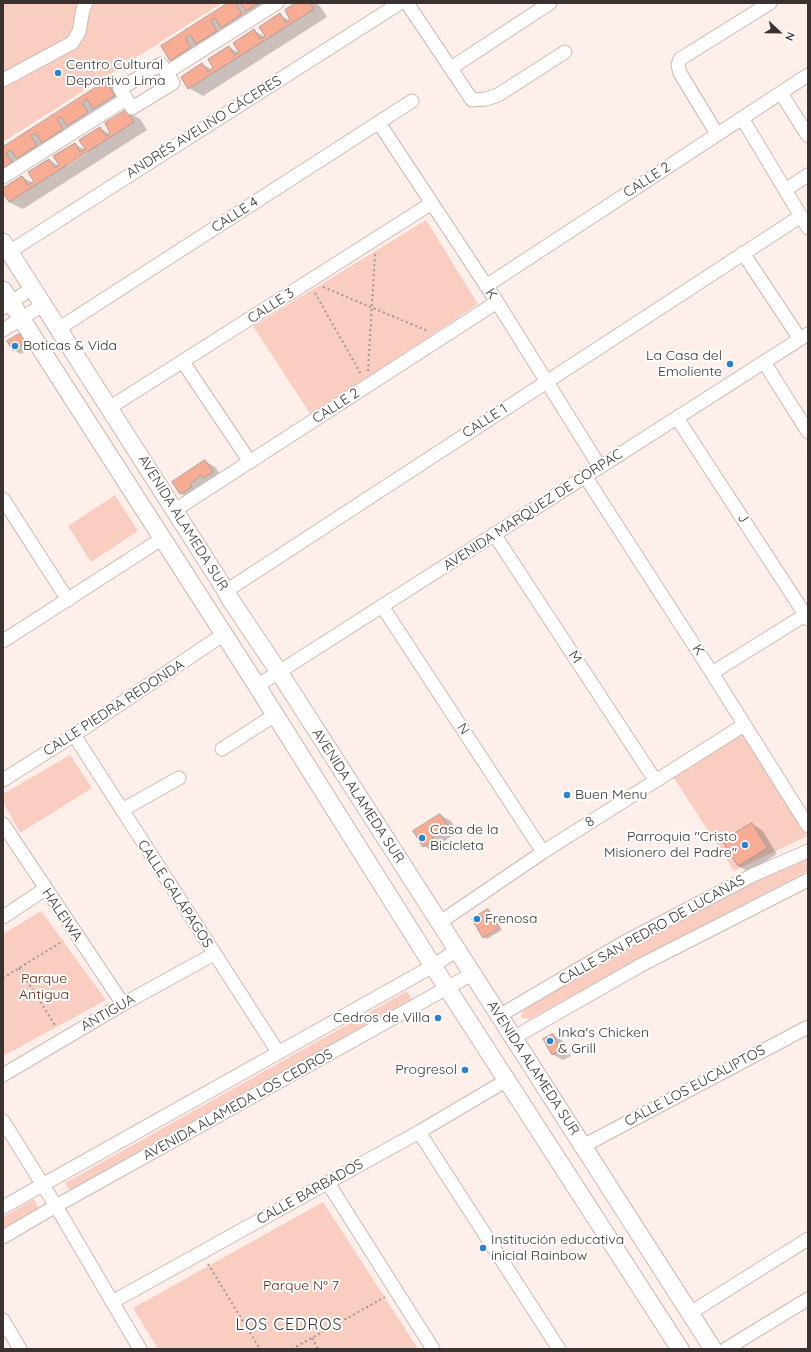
<!DOCTYPE html>
<meta charset="utf-8">
<style>
body{margin:0}
#map{position:relative;width:811px;height:1352px;overflow:hidden;background:#feefea;font-family:Quicksand,sans-serif}
canvas{display:block}
.frame{position:absolute;inset:0;border:4px solid #393230;pointer-events:none}
.north{position:absolute;left:759px;top:12px;width:40px;height:40px;-webkit-text-stroke:3px #fff;paint-order:stroke;rotate:112deg;font-size:11px;font-weight:700;line-height:16px;text-align:center;color:#393230}
.north::after{content:'';display:block;margin:auto;width:14px;height:18px;background:#393230;clip-path:polygon(50% 0,100% 100%,50% 72%,0 100%)}
</style>
<div id="map">
<canvas width="811" height="1352"></canvas>
<div class="frame"></div>
<div class="north">N</div>
</div>
<script>
const ctx = document.querySelector('canvas').getContext('2d');
ctx.lineJoin = 'round';
function fillPath(path, color) { ctx.fillStyle = color; ctx.fill(path, 'evenodd'); }
function trace(path, color, width, dash) { ctx.strokeStyle = color; ctx.lineWidth = width; ctx.lineCap = dash ? 'butt' : 'round'; ctx.setLineDash(dash || []); ctx.stroke(path); }
function write(font, color, halo, rows, align = 'center') {
  ctx.font = font + ' Quicksand,sans-serif'; ctx.lineWidth = 4; ctx.setLineDash([]); ctx.textBaseline = 'middle'; ctx.strokeStyle = halo; ctx.fillStyle = color; for (const [text, x, y, turn = 0] of rows) {
    ctx.save(); ctx.translate(x, y); ctx.rotate((+turn || 0) * Math.PI / 180); ctx.textAlign = isNaN(turn) ? turn : align; if (halo) ctx.strokeText(text, 0, 0); ctx.fillText(text, 0, 0); ctx.restore();
  }
}
fillPath(new Path2D(`
 M3 3H222L3 142Z
 M426 220 478 304 311 415 253 326Z
 M115 495 138 531 91 562 68 526Z
 M742 732 807 836 734 871 672 775Z
 M70 755 92 788 20 833 3 802V794Z
 M808 855V871L671 942 530 1019 522 1018 521 1016 524 1009 532 1002 659 930 800 857Z
 M41 911 106 1000 3 1056V934Z
 M407 991 413 1002 71 1193 65 1183Z
 M34 1199 39 1209 3 1230V1217Z
 M323 1202 418 1349H158L133 1308Z`), '#f9cec0');
fillPath(new Path2D(`
 M229 3H279L261 18 248 11 255 22 235 35 223 28 230 39 184 68 171 60 162 47ZM241 8 246 9 248 12Z
 M298 3H315L320 6 327 17 203 96 189 88 202 64 213 70 229 47 241 54 255 31 267 38 280 15 290 21Z
 M106 82 120 90 128 103 108 116 97 110 95 111 101 120 82 133 69 125 76 137 56 150 43 142 50 153 5 183 3 182V148Z
 M126 111 140 119 147 130 23 209 9 202 3 189 22 177 33 183 49 160 61 167 75 144 87 151 67 164V166L89 152 88 151 100 128 110 134Z
 M9 342H31L33 346 21 354 14 350Z
 M205 461 215 467 223 478 191 500 181 494 173 482Z
 M440 815 451 821 458 832 441 843 443 846 434 852 424 846Z
 M752 824 762 830 777 854 749 872 738 866 724 842Z
 M488 910 491 912 502 930 487 939 484 937Z
 M553 1035 563 1041 571 1056 563 1060 552 1054Z`), '#0003');
const building = new Path2D(`
 M228 3H239L236 4 242 14 221 28 215 18 211 21 217 31 196 44 190 35 185 38 191 47 170 61 161 46Z
 M241 3H259L246 11Z
 M296 3H310L314 9 188 89 181 77 202 63 208 72 213 68 208 59 229 46 234 55 239 52 233 43 254 29 260 39 265 36 259 27 280 13 286 23 290 20 285 10Z
 M106 81 115 95 93 109 87 99 82 103 88 112 67 126 61 117 57 119 63 129 42 143 36 133 31 136 37 145 17 159 11 150 6 153 12 162 3 168V147Z
 M126 110 134 122 9 202 3 193V188L22 176 28 185 34 182 28 172 49 159 55 168 59 165 53 156 75 143 80 152 85 149 79 140 100 127 106 136 110 133 105 123Z
 M19 334 24 337 27 342 13 351 7 341Z
 M205 460 213 472 203 478 201 475 190 484 192 487 180 494 172 482Z
 M440 814 448 826 432 837 434 840 423 847 413 831Z
 M752 823 767 848 738 866 722 841Z
 M488 909 499 928 483 938 472 919Z
 M553 1034 561 1050 552 1055 543 1039Z`);
fillPath(building, '#f7ac93');
trace(building, '#ad9c96', 1);
const minor = new Path2D(`
 M407 3 472 100 486 99 498 95 565 52
 M161 64 173 83 132 108 120 89Z
 M451 68 550 3
 M166 73 277 3
 M3 80 72 43 79 32 83 9 86 3
 M781 93 808 136
 M742 118 808 228
 M379 123 497 302 600 467
 M717 134 680 73 678 65 680 59 770 3
 M3 177 126 99
 M785 190 808 175
 M9 252 400 3
 M743 253 800 339
 M486 286 808 75
 M3 308 32 288
 M58 329 412 101
 M3 330 43 305
 M183 362 250 462
 M764 362 808 432
 M109 408 432 203
 M677 418 808 619
 M585 476 712 673 808 826
 M3 499 68 600
 M175 510 497 302
 M494 534 655 780
 M226 591 801 216
 M382 606 543 852
 M3 641 163 538
 M712 673 805 615
 M257 686 808 334
 M74 735 278 1052
 M222 749 275 715
 M3 780 74 735 224 634
 M122 810 179 778
 M3 824 123 1004
 M3 917 45 889
 M439 923 543 852 744 725
 M499 1016 623 943 753 875 808 851
 M513 1038 643 964 808 880
 M3 1075 123 1004 214 954
 M3 1121 56 1206 140 1349
 M419 1132 559 1349
 M583 1146 808 1027
 M328 1183 433 1349
 M3 1207 433 966 457 950
 M3 1237 56 1206 472 974
 M112 1302 419 1132 507 1080
 M690 1313 808 1239
 M3 1320 20 1349
 M726 1349 808 1299`);
const major = new Path2D(`
 M3 242 226 591 230 599 279 672 713 1349
 M3 290 252 678 433 966 680 1349`);
trace(minor, '#cbb9b3', 15);
trace(major, '#cbb9b3', 19);
trace(new Path2D(`
 M323 287 428 331
 M315 293 362 376
 M368 371 375 254
 M19 968 56 1027
 M3 978 63 941
 M208 1264 260 1349
 M312 1338 318 1349
 M292 1349 385 1297`), '#a39794', 2, [2, 3]);
trace(minor, '#fff', 13);
trace(major, '#fff', 17);
for (const [x, y, r, color] of [
 [58,73,4,"#2783cf"],
 [15,346,4,"#2783cf"],
 [730,364,4,"#2783cf"],
 [567,795,4,"#2783cf"],
 [422,838,4,"#2783cf"],
 [745,845,4,"#2783cf"],
 [477,919,4,"#2783cf"],
 [438,1018,4,"#2783cf"],
 [550,1041,4,"#2783cf"],
 [465,1070,4,"#2783cf"],
 [483,1248,4,"#2783cf"]
]) { const dot = new Path2D(); dot.arc(x, y, r, 0, 2 * Math.PI); ctx.fillStyle = color; ctx.fill(dot); trace(dot, '#fff', 1.5); }
write('14px', '#393230', '#fff', [
 ["Centro Cultural",66,65],
 ["Deportivo Lima",66,81],
 ["Boticas & Vida",23,346],
 ["La Casa del",722,356,"right"],
 ["Emoliente",722,372,"right"],
 ["Buen Menu",575,795],
 ["Casa de la",430,830],
 ["Bicicleta",430,846],
 ["Parroquia \"Cristo",737,837,"right"],
 ["Misionero del Padre\"",737,853,"right"],
 ["Frenosa",485,919],
 ["Cedros de Villa",430,1018,"right"],
 ["Inka's Chicken",558,1033],
 ["& Grill",558,1049],
 ["Progresol",457,1070,"right"],
 ["Institución educativa",491,1240],
 ["inicial Rainbow",491,1256]
], 'left');
write('14px', '#393230', '#fff', [
 ["ANDRÉS AVELINO CÁCERES",204,127,-32],
 ["CALLE 2",647,180,-33],
 ["CALLE 4",235,215,-33],
 ["K",491,294,57],
 ["CALLE 3",271,306,-33],
 ["CALLE 2",336,406,-33],
 ["CALLE 1",485,421,-33],
 ["AVENIDA MARQUEZ DE CORPAC",533,510,-33],
 ["J",743,518,57],
 ["AVENIDA ALAMEDA SUR",183,523,58],
 ["K",698,650,57],
 ["M",575,657,57],
 ["CALLE PIEDRA REDONDA",114,708,-33],
 ["N",463,729,57],
 ["AVENIDA ALAMEDA SUR",358,796,57],
 ["8",590,822,-33],
 ["CALLE GALÁPAGOS",175,894,57],
 ["HALEIWA",62,915,56],
 ["CALLE SAN PEDRO DE LUCANAS",652,930,-29],
 ["ANTIGUA",108,1013,-30],
 ["AVENIDA ALAMEDA SUR",533,1068,57],
 ["CALLE LOS EUCALIPTOS",695,1086,-28],
 ["AVENIDA ALAMEDA LOS CEDROS",238,1105,-29],
 ["CALLE BARBADOS",310,1192,-29]
]);
write('14px', '#601e05', '#fff', [
 ["Parque",44,979],
 ["Antigua",44,995],
 ["Parque N° 7",301,1286]
]);
ctx.letterSpacing = '1px';
write('16px', '#393230', '#fff', [
 ["LOS CEDROS",289,1325]
]);
ctx.letterSpacing = '0px';
</script>
